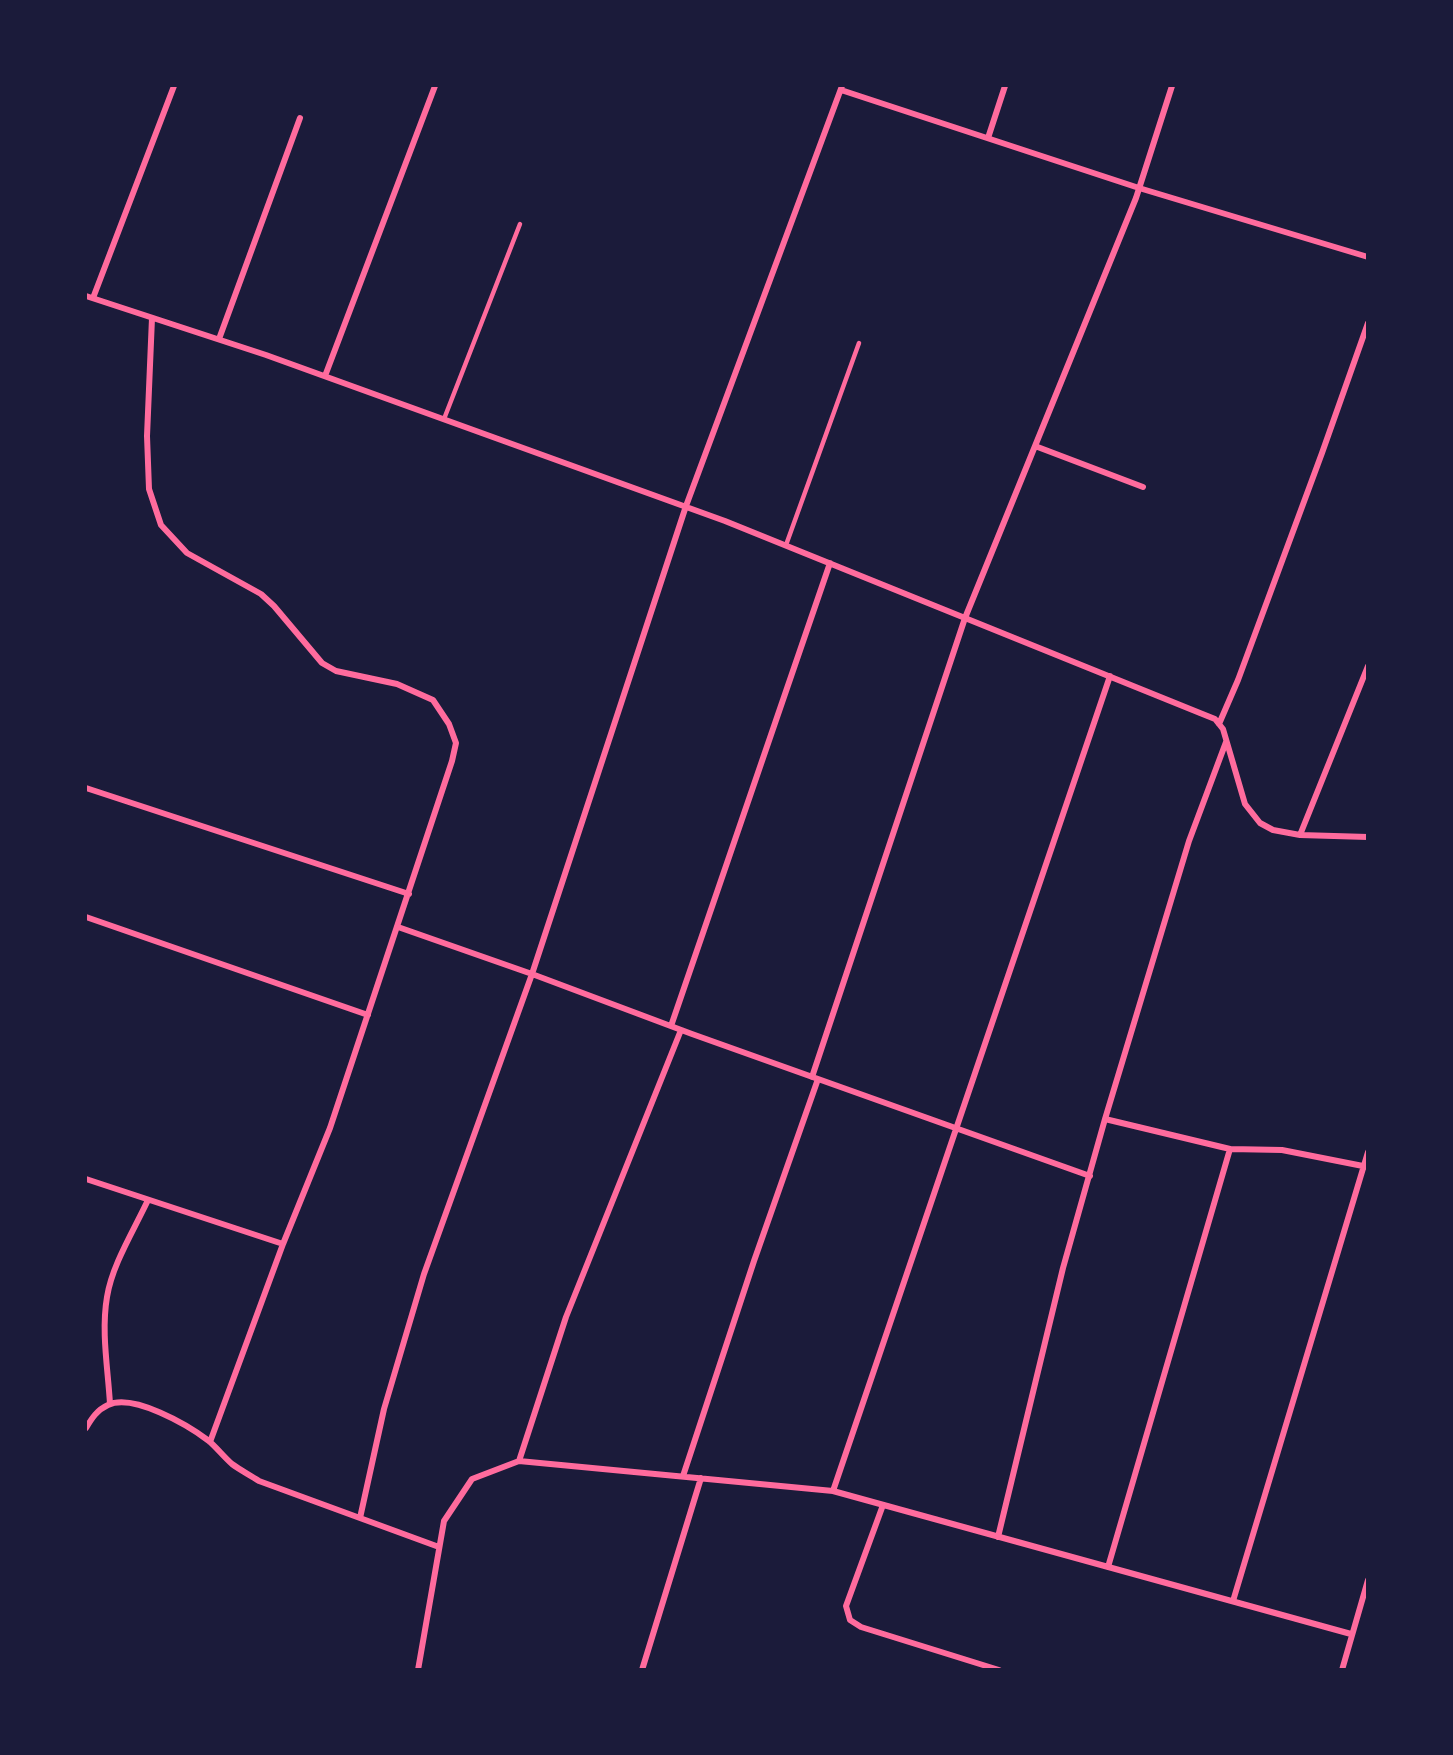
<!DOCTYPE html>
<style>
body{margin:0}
#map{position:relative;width:1453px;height:1755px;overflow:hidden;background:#1b1b3a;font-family:"Playfair Display",serif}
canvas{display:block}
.frame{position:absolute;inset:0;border:87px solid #1b1b3a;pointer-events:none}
</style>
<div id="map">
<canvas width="1453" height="1755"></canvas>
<div class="frame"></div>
</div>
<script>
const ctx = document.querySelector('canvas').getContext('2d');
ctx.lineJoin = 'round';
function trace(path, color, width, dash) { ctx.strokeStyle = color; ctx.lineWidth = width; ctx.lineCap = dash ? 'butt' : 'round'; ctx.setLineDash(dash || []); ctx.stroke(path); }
trace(new Path2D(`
 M444 419 520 224
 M786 545 859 343`), '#ff6b9d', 4.5);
trace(new Path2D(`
 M841 90 1139 188 1368 257
 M988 138 1005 86
 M86 296 266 355 725 521 1200 713 1215 719 1223 729 1245 804 1260 823 1273 830 1300 835 1368 837
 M93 298 174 86
 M152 318 147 436 149 489 161 525 187 553 261 594 274 606 322 663 336 671 397 684 433 700 449 724 456 743 452 761 330 1128 283 1244 210 1442
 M219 339 300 118
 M325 376 435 86
 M1035 446 1143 487
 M1219 724 1238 680 1322 453 1368 323
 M86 788 409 894
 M1300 835 1368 666
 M86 917 368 1015
 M398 927 532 974 692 1034 1090 1176
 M671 1026 830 563
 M812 1077 965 618 1136 198 1172 86
 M1105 1119 1230 1149 1282 1150 1368 1167
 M86 1179 283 1244
 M110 1404C108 1369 101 1332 107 1297 112 1265 134 1230 148 1200
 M86 1428C92 1418 97 1410 108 1405 133 1393 188 1425 209 1441 217 1448 224 1457 232 1464 240 1470 250 1475 259 1481L439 1547
 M519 1461 566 1317 681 1030
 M683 1476 754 1261 818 1079
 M833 1491 1110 676
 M883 1505 846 1606 850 1620 861 1627 999 1670
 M360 1518 384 1409 424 1274 532 974 686 506 842 86
 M998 1537 1063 1268 1105 1119 1189 841 1226 742
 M1108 1567 1230 1149
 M1233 1601 1368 1152
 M418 1670 444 1521 472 1479 519 1461 833 1491 1351 1634
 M642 1670 701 1478
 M1342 1670 1368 1580`), '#ff6b9d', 6);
</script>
